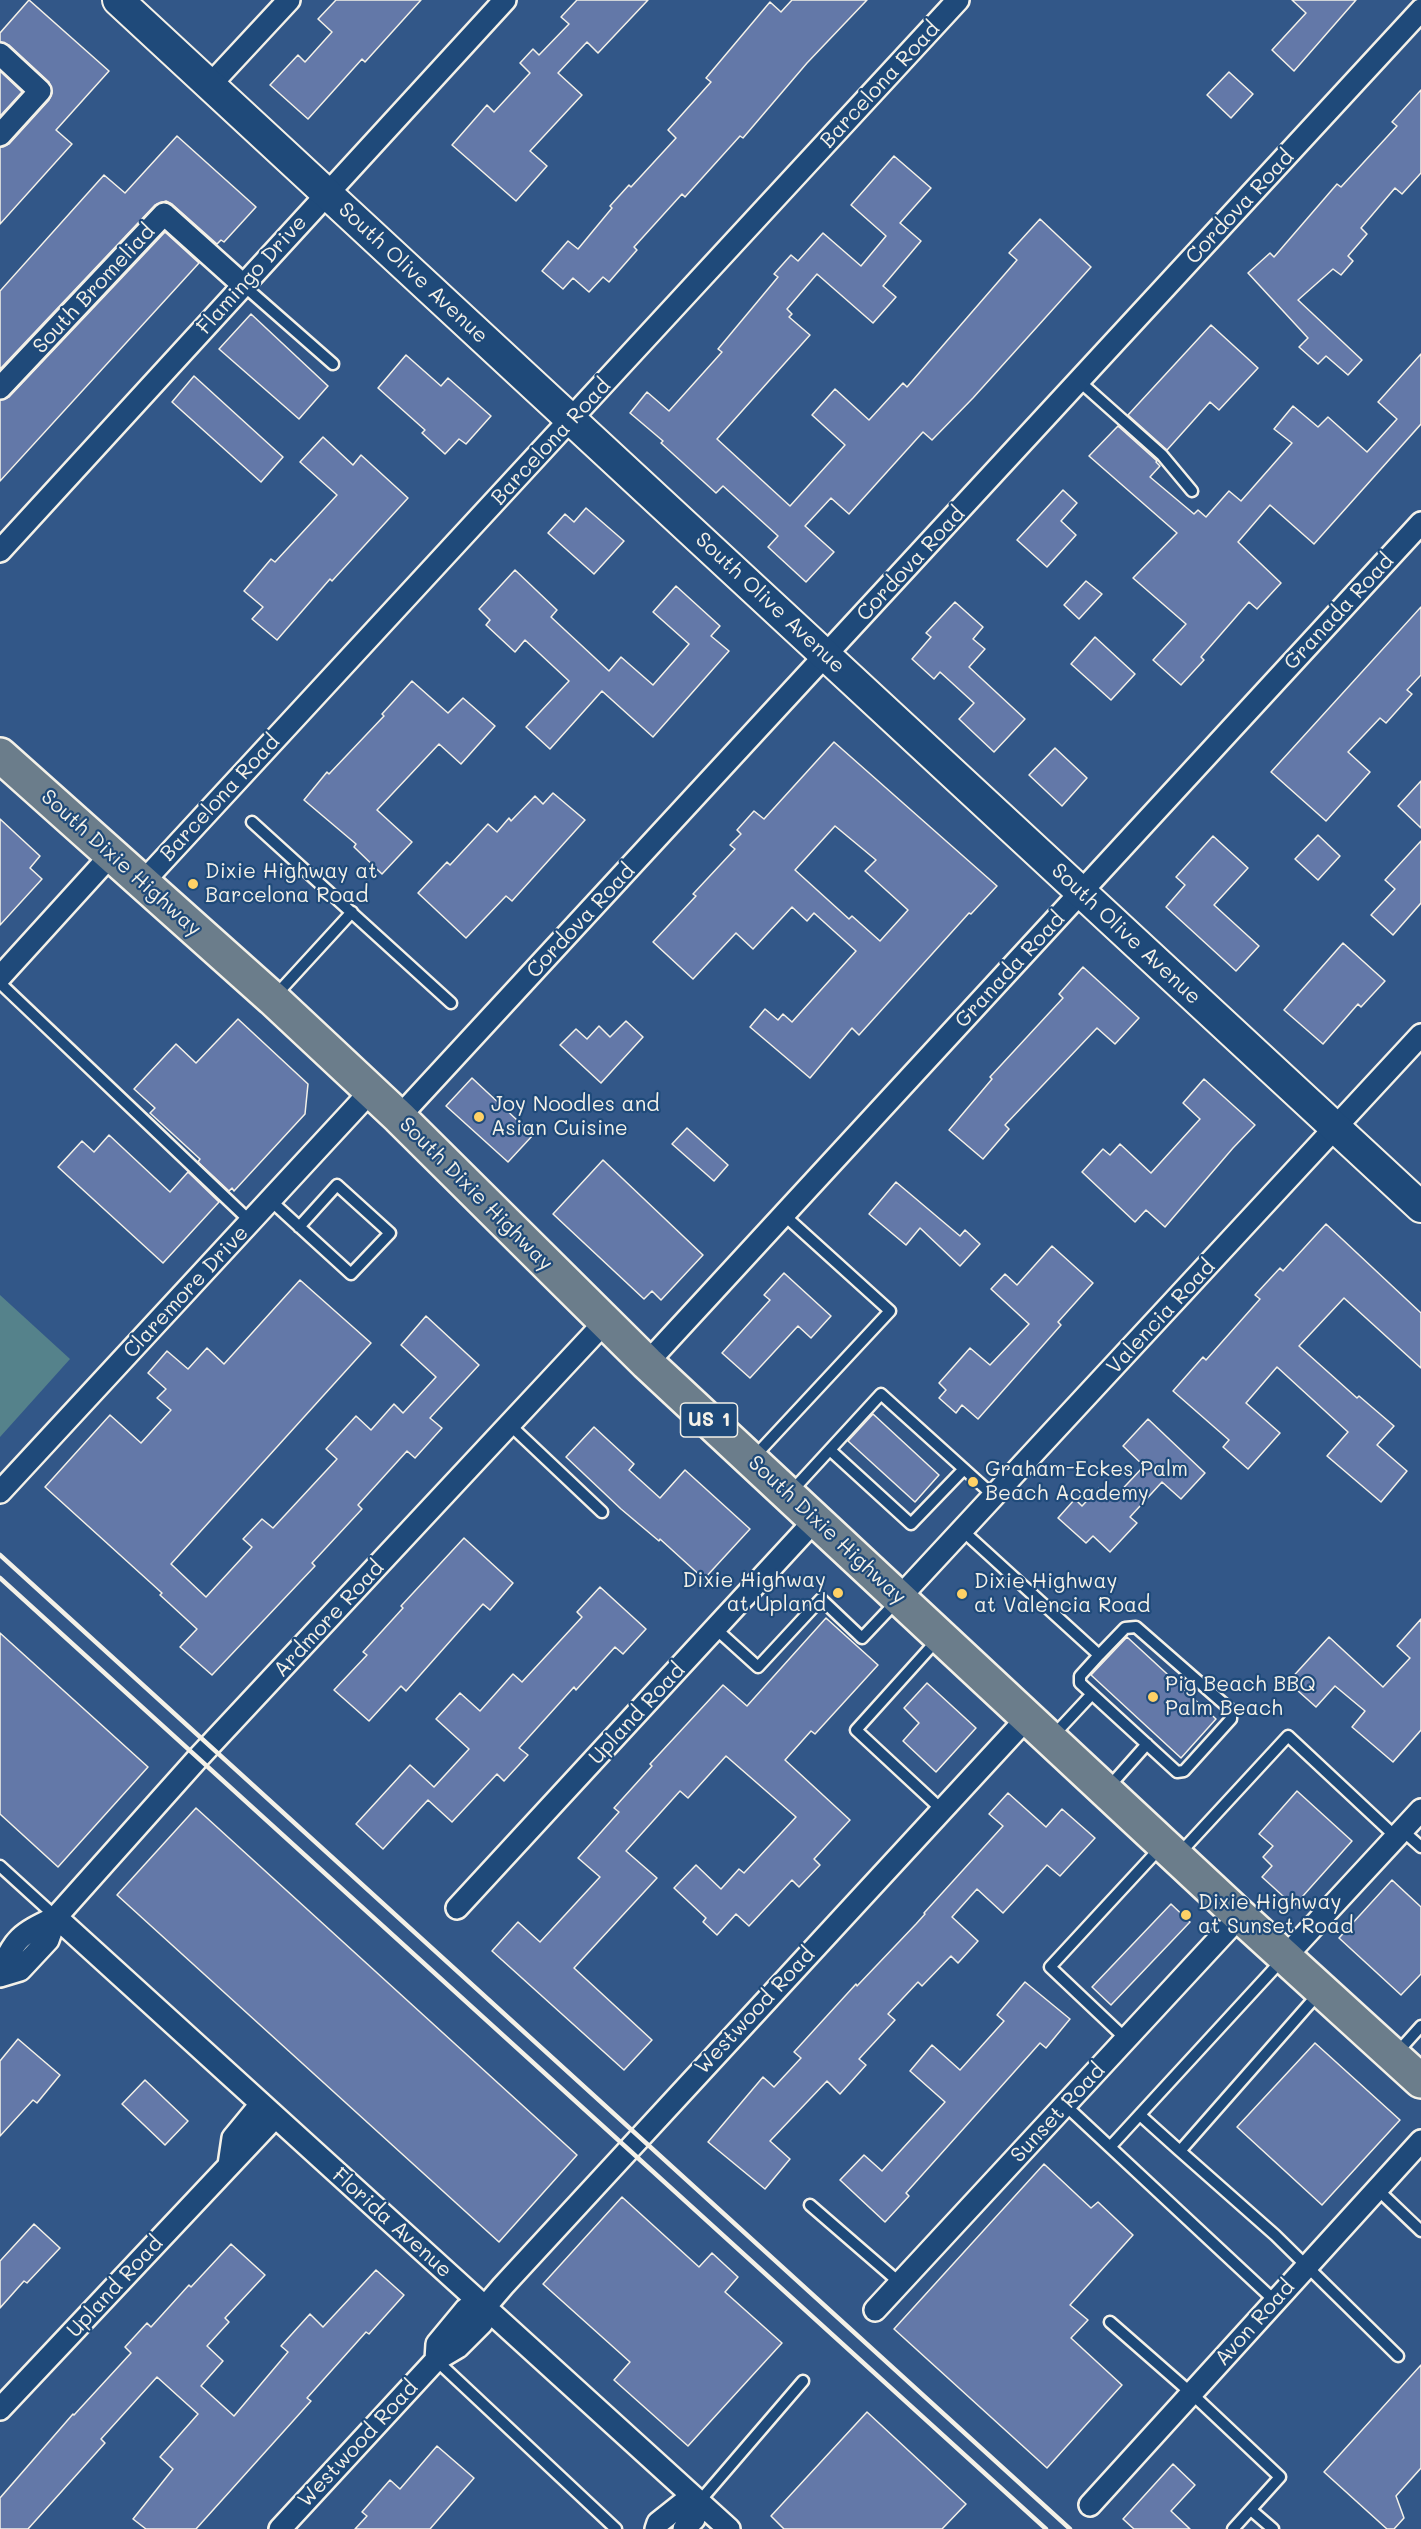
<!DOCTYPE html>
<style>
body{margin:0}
canvas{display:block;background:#325788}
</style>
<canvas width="1421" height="2529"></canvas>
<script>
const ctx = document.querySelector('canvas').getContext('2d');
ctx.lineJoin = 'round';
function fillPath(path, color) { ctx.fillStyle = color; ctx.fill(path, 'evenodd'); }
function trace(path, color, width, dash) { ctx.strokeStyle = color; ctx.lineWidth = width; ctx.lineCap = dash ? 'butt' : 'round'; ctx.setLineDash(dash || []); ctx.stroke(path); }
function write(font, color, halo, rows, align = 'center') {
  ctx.font = font + ' Mali,sans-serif'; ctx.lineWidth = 4.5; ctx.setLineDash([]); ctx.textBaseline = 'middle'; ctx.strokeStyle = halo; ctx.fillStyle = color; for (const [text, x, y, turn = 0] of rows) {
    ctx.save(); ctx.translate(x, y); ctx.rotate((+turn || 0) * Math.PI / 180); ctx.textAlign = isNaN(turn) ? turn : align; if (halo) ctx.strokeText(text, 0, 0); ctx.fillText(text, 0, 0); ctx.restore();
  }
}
fillPath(new Path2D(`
 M0 1295 70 1359 0 1437Z`), '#55828b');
const building = new Path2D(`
 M29 0 109 71 56 130 72 144 0 224V147L9 144 49 100 52 93 49 82 9 45 0 42V33Z
 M336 0H421L365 62 362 59 308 119 270 85 298 55 305 62 332 32 318 19Z
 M577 0H648L598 53 587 42 558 73 582 95 530 151 547 166 516 201 452 145 487 105 494 112 530 73 520 63 533 49 539 55 569 24 561 17Z
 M792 0H867L807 63 743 138 740 136 685 197 682 194 634 247 637 250 609 282 603 277 589 292 573 278 563 289 542 271 568 241 578 249 612 208 610 206 629 185 631 187 676 138 668 130 711 82 706 78 770 2 781 12Z
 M1292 0H1356L1294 71 1272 50 1306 13Z
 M0 71 22 92 0 116Z
 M1229 72 1253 94 1231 118 1207 95Z
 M1421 90V173L1402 194 1395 188 1361 228 1367 234 1348 256 1353 261 1341 275 1333 269 1298 300 1362 360 1348 375 1326 356 1318 364 1299 347 1308 338 1248 273 1270 253 1274 257 1337 184 1341 187 1397 126 1392 122Z
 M177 136 256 207 224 242 221 240 217 244 172 204 166 201 155 205 0 369V291L104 175 125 193Z
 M894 156 931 188 900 223 921 241 883 286 896 297 873 323 817 274 787 309 792 314 789 317 810 335 717 439 790 506 845 445 812 415 835 389 869 420 903 383 907 387 1017 260 1009 253 1040 219 1091 267 973 398 932 440 923 432 849 514 831 498 805 526 834 552 806 582 768 547 778 536 723 486 716 493 661 443 663 441 630 413 647 392 669 411 722 352 718 349 778 277 774 274 791 255 798 261 823 233 861 266 886 236 851 205Z
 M165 232 199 263 0 481V400L9 397Z
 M251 314 328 386 299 419 219 349Z
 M1211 325 1258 368 1219 410 1210 402 1167 450 1128 415Z
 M1421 354V424L1314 544 1270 505 1238 542 1281 583 1257 609 1249 602 1201 657 1204 660 1181 685 1153 660 1186 624 1133 578 1177 533 1089 456 1118 426 1157 461 1156 462 1160 466 1150 477 1194 514 1198 510 1206 517 1229 491 1241 501 1292 443 1274 429 1293 406 1318 427 1328 417 1367 452 1397 419 1378 402Z
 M406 355 441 386 448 378 491 416 466 444 459 439 445 454 422 433 425 430 378 388Z
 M194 376 283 457 261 482 172 402Z
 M323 437 353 465 361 455 408 498 332 581 330 579 277 640 252 619 263 607 244 591 271 559 275 562 337 495 300 462Z
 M1063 490 1077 503 1061 521 1076 535 1047 567 1017 540Z
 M586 508 624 541 594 574 548 533 565 514 574 522Z
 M515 570 557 610 551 617 609 671 621 657 653 685 689 644 653 612 676 586 720 626 711 636 729 651 653 737 602 691 550 749 526 727 569 681 525 640 515 652 486 625 490 620 479 609Z
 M1086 581 1102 594 1079 619 1064 605Z
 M955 602 983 627 973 639 985 649 969 667 1025 719 994 752 959 719 974 703 940 672 934 679 912 659 931 637 926 633Z
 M1421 607V675L1407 690 1412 694 1386 723 1380 718 1348 752 1370 772 1326 821 1271 772Z
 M1095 637 1135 674 1111 700 1071 664Z
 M412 681 448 713 463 698 495 726 461 764 439 744 377 810 412 842 382 874 354 847 356 844 304 800 327 772 329 774 384 716 382 714Z
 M834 742 997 886 971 914 969 913 859 1035 852 1028 810 1078 750 1027 765 1009 778 1020 783 1014 792 1022 856 951 814 913 807 921 792 907 753 949 736 933 693 979 653 942 696 896 693 894 735 849 730 845 741 834 737 830 754 811 764 819ZM835 826 876 860 865 871 908 910 880 941 852 916 849 919 795 870Z
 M1055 748 1087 778 1062 806 1029 775Z
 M1421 781V828L1398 806Z
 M553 793 585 820 512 901 506 896 466 938 418 893 447 862 450 865 488 824 497 832 509 818 511 821 535 796 543 804Z
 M0 819 40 856 30 868 42 879 0 925Z
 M1318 835 1340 856 1318 880 1295 859Z
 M1213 836 1248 868 1214 905 1259 946 1236 971 1166 907 1185 885 1176 877Z
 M1421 841V903L1393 935 1371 915 1395 889 1385 880Z
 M1343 943 1385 981 1361 1007 1358 1004 1323 1044 1284 1010Z
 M1083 967 1139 1018 1115 1044 1097 1028 1005 1125 1009 1129 983 1159 949 1130 992 1079 990 1077 1063 998 1059 994Z
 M238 1019 308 1084 305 1114 234 1191 232 1188 229 1191 198 1162 200 1159 150 1113 155 1108 134 1089 176 1044 196 1063Z
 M626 1021 643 1037 601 1083 560 1045 576 1029 587 1039 599 1026 610 1037Z
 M472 1078 533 1135 508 1162 446 1106Z
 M1204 1079 1255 1125 1233 1148 1165 1227 1146 1210 1135 1222 1082 1172 1103 1149 1110 1155 1120 1144 1151 1173 1200 1119 1183 1103Z
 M687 1128 728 1165 714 1181 672 1144Z
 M109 1135 170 1192 188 1172 219 1202 163 1263 58 1167 82 1141 94 1152Z
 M603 1160 703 1255 661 1300 652 1291 644 1299 553 1214Z
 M896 1182 960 1236 965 1230 980 1244 960 1266 920 1228 906 1245 869 1214Z
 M1326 1224 1421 1313V1368L1344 1298 1299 1346 1357 1398 1359 1396 1394 1426 1377 1445 1407 1471 1381 1502 1327 1456 1348 1432 1277 1367 1246 1403 1280 1433 1248 1469 1223 1447 1229 1440 1173 1391 1203 1357 1206 1360 1260 1299 1255 1295 1280 1268 1283 1271Z
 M1052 1246 1093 1283 1058 1322 1061 1325 978 1419 962 1405 956 1413 939 1398 946 1390 939 1383 970 1348 990 1365 1029 1324 991 1289 1005 1274 1017 1285Z
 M784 1273 831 1316 811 1338 798 1326 750 1378 722 1353 770 1300 764 1295Z
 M300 1280 371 1343 171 1564 206 1597 252 1547 243 1539 262 1519 273 1528 337 1459 326 1449 356 1416 371 1430 394 1404 403 1413 436 1377 401 1345 426 1316 479 1365 430 1418 442 1428 415 1458 407 1451 358 1505 362 1509 312 1563 315 1566 212 1675 180 1647 197 1629 160 1595 162 1593 45 1487 110 1415 141 1443 171 1410 157 1398 166 1389 148 1373 167 1351 188 1369 207 1348 224 1364Z
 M873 1414 939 1475 915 1502 848 1441Z
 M1148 1419 1205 1473 1181 1499 1162 1482 1130 1517 1137 1523 1110 1552 1093 1536 1086 1543 1058 1518 1075 1499 1082 1506 1099 1488 1112 1500 1144 1466 1123 1446Z
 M594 1427 634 1464 629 1470 660 1498 685 1470 750 1529 704 1579 660 1539 659 1541 621 1509 566 1457Z
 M464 1538 513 1583 490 1610 483 1604 406 1691 401 1686 369 1721 334 1690 367 1655 363 1652 403 1608 401 1606Z
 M600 1587 646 1629 623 1654 615 1647 576 1690 574 1687 519 1748 528 1755 504 1781 497 1774 452 1822 428 1800 383 1849 356 1824 410 1765 434 1787 469 1749 436 1719 460 1693 480 1711 513 1674 522 1682 582 1617 577 1612Z
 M826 1618 878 1665 815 1734 811 1731 785 1760 850 1820 814 1859 820 1865 799 1887 792 1880 749 1926 736 1914 717 1935 703 1922 706 1918 674 1888 696 1865 721 1889 739 1869 744 1873 796 1817 726 1756 688 1798 680 1791 626 1851 657 1878 574 1968 652 2040 624 2070 492 1951 518 1922 540 1942 600 1877 578 1858 619 1812 614 1808 652 1766 650 1764 723 1685 747 1706Z
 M1421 1619V1730L1393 1762 1352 1727 1365 1711 1335 1686 1316 1707 1288 1682 1329 1637 1383 1687 1410 1658 1397 1646Z
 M0 1633 148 1767 58 1867 0 1814Z
 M1127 1637 1216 1719 1181 1758 1091 1675Z
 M927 1683 976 1728 936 1772 903 1741 919 1723 904 1708Z
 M1297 1791 1352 1841 1294 1906 1262 1877 1272 1866 1263 1857 1273 1846 1259 1834Z
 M1008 1793 1046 1827 1062 1809 1095 1838 1060 1876 1047 1865 1003 1913 977 1889 952 1917 978 1941 958 1963 951 1956 922 1986 918 1982 888 2014 895 2020 859 2059 866 2065 840 2094 827 2081 770 2141 790 2159 765 2189 708 2142 763 2077 774 2087 801 2058 794 2052 856 1984 857 1986 916 1924 925 1914 924 1913 1003 1826 989 1814Z
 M196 1808 577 2155 499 2242 117 1895Z
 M1392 1880 1421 1907V1974L1401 1995 1339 1938Z
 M1171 1904 1190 1922 1111 2005 1092 1987Z
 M1025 1982 1070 2019 1046 2048 1040 2043 906 2193 909 2196 885 2222 840 2180 864 2155 882 2171 945 2102 910 2071 932 2045 960 2070 1004 2021 997 2015Z
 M18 2039 60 2075 37 2103 33 2100 0 2136V2061Z
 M1315 2043 1400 2120 1322 2205 1237 2127Z
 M145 2080 188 2121 165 2145 122 2104Z
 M1044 2164 1091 2208 1098 2202 1133 2235 1070 2305 1088 2320 1071 2338 1122 2385 1047 2468 894 2329Z
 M622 2197 699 2267 712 2253 738 2277 725 2292 782 2343 688 2446 614 2380 630 2362 543 2284Z
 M34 2224 60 2248 27 2283 24 2281 0 2308V2261Z
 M231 2244 265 2275 225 2318 229 2322 207 2346 223 2361 201 2386 234 2416 288 2352 281 2346 310 2314 323 2327 376 2270 404 2295 369 2334 366 2332 307 2398 311 2401 196 2529H146L133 2519 173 2469 160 2457 198 2414 157 2377 101 2439 105 2443 28 2529H0V2498L73 2414 74 2415 131 2353 125 2347 147 2323 151 2327 189 2285 191 2287Z
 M1421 2365V2468L1396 2496 1404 2518 1394 2529H1387L1324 2472Z
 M867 2412 966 2504 942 2529H784L771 2516Z
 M437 2446 474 2478 430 2529H355L367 2516 362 2512 390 2480 400 2489Z
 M1173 2464 1195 2485 1171 2511 1190 2529H1134L1123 2519Z`);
fillPath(building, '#6378a8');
trace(building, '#f4f1e8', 1.5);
const lane = new Path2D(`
 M243 285 333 364
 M1079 381 1162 455 1192 491
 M252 822 451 1003
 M0 983 251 1222
 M275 996 352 912
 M270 1200 351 1274 390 1233 337 1185 299 1227
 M510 1425 602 1512
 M830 1450 911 1524 964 1469
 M754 1457 890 1311 784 1215
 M790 1493 881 1394 995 1497
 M963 1531 1099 1655 1080 1676V1683L1177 1772 1184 1771 1231 1719V1710L1136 1627 1125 1628 1099 1655
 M716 1629 758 1667 821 1599 862 1638 897 1601
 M938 1639 856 1730 942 1810
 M1051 1738 1092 1694
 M1107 1789 1147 1744
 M1402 1830 1421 1847
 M1179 1854 1288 1736 1396 1837
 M0 1866 56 1917
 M1319 1993 1180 2151 1275 2235 1398 2356
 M1126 2039 1050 1967 1161 1847
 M1395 2055 1421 2026
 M1065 2105 1275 2301
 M1140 2115 1180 2151
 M1110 2147 1282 1960
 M1377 2189 1421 2231
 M810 2205 900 2283
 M1110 2322 1191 2393 1280 2477 1233 2529
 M436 2360 616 2529
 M699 2502 803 2381
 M1251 2510 1273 2529`);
const street = new Path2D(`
 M0 54 40 91 0 135
 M210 85 289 0
 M0 388 164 214 243 285
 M0 551 505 0
 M143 882 958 0
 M0 977 111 855
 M399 1117 1421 10
 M647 1363 1421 523
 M0 1492 371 1091
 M899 1598 1421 1035
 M457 1908 816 1519
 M56 1917 729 2529
 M1285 1957 1421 1810
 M0 1975C14 1937 21 1934 56 1917
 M0 1976 20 1970 48 1940 56 1917 198 1758 605 1322
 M229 2165 233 2138 261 2104
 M875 2310 1240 1916
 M436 2360 437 2344 466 2309 485 2307
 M0 2409 275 2117
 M1090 2505 1421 2141
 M280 2529 436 2360 458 2347 482 2323 485 2307 503 2286 1028 1717
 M656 2529 658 2523 687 2500 699 2502 694 2519 684 2529`);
const secondary = new Path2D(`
 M118 0 1421 1207`);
const primary = new Path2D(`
 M0 755 273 999 399 1117 647 1363 1240 1916 1421 2081`);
trace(lane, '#f4f1e8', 15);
trace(street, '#f4f1e8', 26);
trace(secondary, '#f4f1e8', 34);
trace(primary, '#f4f1e8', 38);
trace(lane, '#1f4a7a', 10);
trace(street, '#1f4a7a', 21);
trace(secondary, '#1f4a7a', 30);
trace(primary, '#6b7d8b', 33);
trace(new Path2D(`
 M0 1555 1070 2529
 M0 1578 1046 2529`), '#f4f1e8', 4.5);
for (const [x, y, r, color] of [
 [193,884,6,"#ffd166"],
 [479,1117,6,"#ffd166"],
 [973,1482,6,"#ffd166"],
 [838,1593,6,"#ffd166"],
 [962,1594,6,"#ffd166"],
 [1153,1697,6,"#ffd166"],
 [1186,1915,6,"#ffd166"]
]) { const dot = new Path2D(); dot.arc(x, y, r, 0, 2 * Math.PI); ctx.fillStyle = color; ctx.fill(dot); trace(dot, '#1f4a7a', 2); }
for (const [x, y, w] of [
 [709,1420,57]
]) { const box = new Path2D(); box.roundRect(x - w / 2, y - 17, w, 34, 4.5); ctx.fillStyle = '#1f4a7a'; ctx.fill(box); trace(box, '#f4f1e8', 1.5); }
write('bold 20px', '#f4f1e8', null, [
 ["US 1",709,1420]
]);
write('21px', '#f4f1e8', '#1f4a7a', [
 ["Barcelona Road",880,85,-47],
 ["Cordova Road",1240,207,-47],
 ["South Olive Avenue",413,273,43],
 ["Flamingo Drive",252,275,-48],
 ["South Bromeliad",94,289,-47],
 ["Barcelona Road",551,442,-47],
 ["Cordova Road",911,564,-47],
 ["South Olive Avenue",770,603,43],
 ["Granada Road",1339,612,-47],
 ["Barcelona Road",220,798,-47],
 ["South Dixie Highway",121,863,42],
 ["Cordova Road",581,921,-47],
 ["South Olive Avenue",1126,934,43],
 ["Granada Road",1010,970,-47],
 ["South Dixie Highway",476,1194,45],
 ["Claremore Drive",186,1292,-47],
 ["Valencia Road",1161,1317,-47],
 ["South Dixie Highway",827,1530,43],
 ["Ardmore Road",329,1619,-47],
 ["Upland Road",637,1714,-47],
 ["Westwood Road",755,2011,-47],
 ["Sunset Road",1058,2113,-47],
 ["Florida Avenue",392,2223,42],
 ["Upland Road",115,2287,-47],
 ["Avon Road",1255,2323,-48],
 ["Westwood Road",358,2444,-47]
]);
write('21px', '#f4f1e8', '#1f4a7a', [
 ["Dixie Highway at",205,872],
 ["Barcelona Road",205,896],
 ["Joy Noodles and",491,1105],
 ["Asian Cuisine",491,1129],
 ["Graham-Eckes Palm",985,1470],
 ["Beach Academy",985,1494],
 ["Dixie Highway",826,1581,"right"],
 ["at Upland",826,1605,"right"],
 ["Dixie Highway",974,1582],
 ["at Valencia Road",974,1606],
 ["Pig Beach BBQ",1165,1685],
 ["Palm Beach",1165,1709],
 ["Dixie Highway",1198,1903],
 ["at Sunset Road",1198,1927]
], 'left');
</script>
